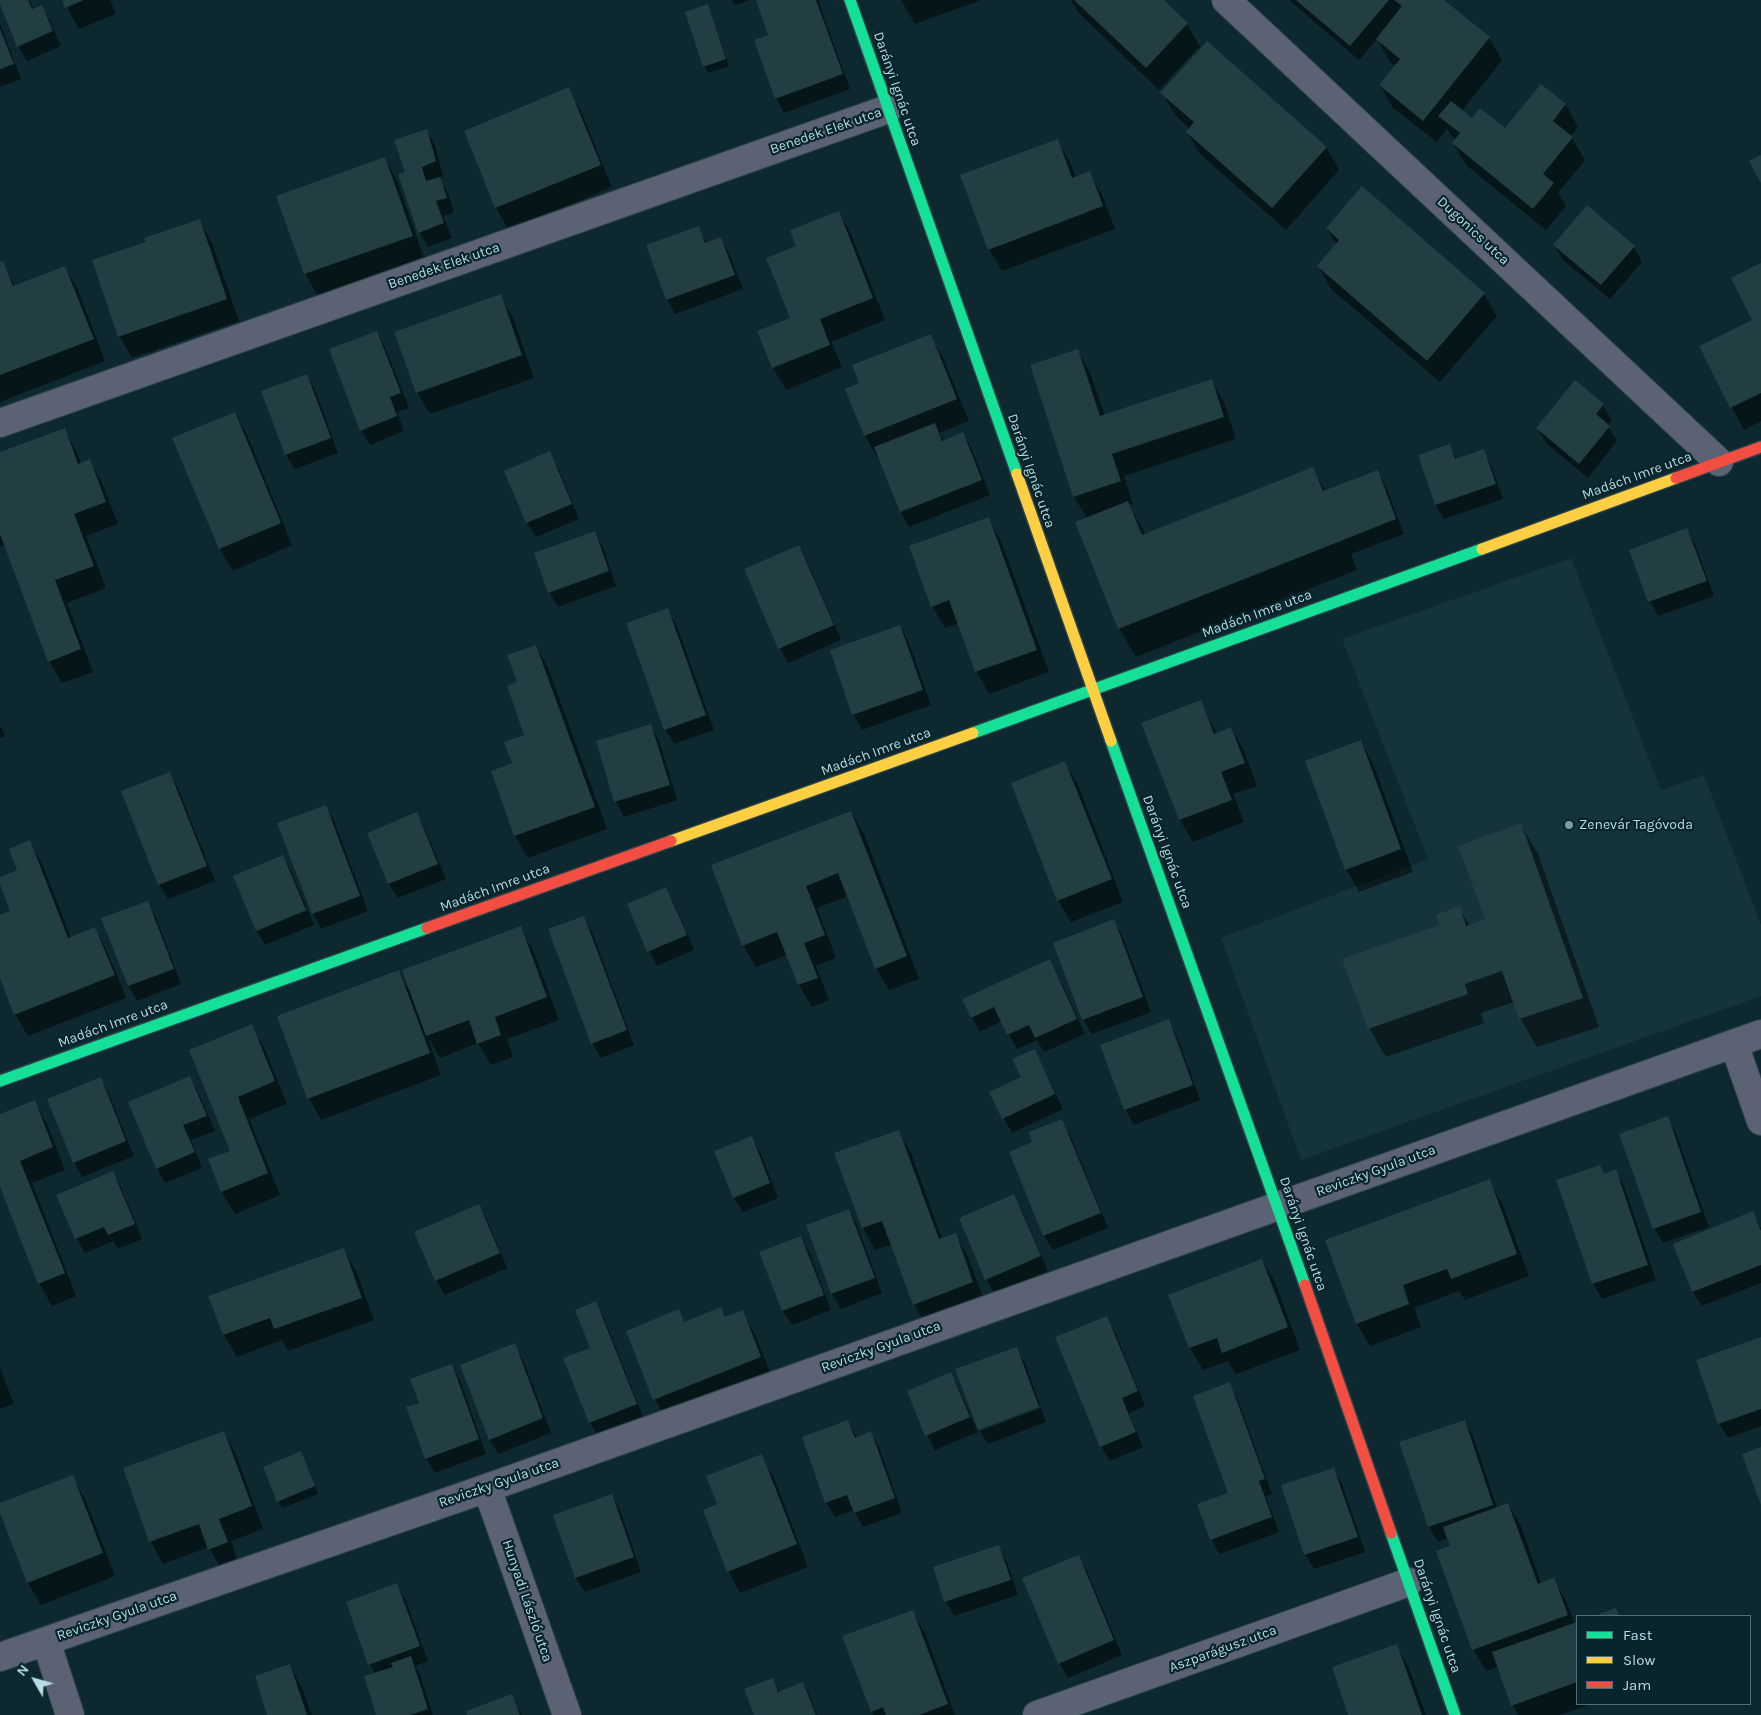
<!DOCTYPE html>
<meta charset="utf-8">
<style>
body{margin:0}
#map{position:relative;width:1761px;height:1715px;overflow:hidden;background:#0d282e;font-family:Karla,sans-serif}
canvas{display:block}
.legend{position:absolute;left:1576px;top:1615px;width:175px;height:90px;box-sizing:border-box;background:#09252b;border:1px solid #4e6f76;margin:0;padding:6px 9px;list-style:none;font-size:15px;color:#b5dde7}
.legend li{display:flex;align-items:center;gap:10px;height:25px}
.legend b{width:25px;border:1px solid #4e6f76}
.north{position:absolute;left:10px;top:1655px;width:50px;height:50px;-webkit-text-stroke:4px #09252b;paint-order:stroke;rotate:308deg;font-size:14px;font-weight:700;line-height:20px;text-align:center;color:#b5dde7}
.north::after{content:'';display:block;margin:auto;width:18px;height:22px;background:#b5dde7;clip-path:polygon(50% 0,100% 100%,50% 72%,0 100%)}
</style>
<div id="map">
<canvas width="1761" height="1715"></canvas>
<ul class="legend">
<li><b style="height:6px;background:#16e098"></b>Fast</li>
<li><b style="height:6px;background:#ffcf43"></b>Slow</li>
<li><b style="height:6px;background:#f24e42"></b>Jam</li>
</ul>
<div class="north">N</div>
</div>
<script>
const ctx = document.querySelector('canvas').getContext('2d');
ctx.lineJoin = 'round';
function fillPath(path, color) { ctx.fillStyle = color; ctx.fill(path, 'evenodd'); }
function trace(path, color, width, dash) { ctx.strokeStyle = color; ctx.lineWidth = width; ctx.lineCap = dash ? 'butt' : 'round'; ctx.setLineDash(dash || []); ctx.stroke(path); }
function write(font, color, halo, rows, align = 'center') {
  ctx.font = font + ' Karla,sans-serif'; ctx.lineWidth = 4.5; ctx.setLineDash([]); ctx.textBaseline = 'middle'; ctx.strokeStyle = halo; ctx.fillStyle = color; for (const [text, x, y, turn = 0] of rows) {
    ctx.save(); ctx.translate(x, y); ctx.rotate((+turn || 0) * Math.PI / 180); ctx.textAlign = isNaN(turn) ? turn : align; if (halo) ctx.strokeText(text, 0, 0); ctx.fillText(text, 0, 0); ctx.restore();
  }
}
fillPath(new Path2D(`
 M1571 558 1661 790 1704 775 1761 925V996L1301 1160 1221 938 1428 859 1342 639Z`), '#15333a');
fillPath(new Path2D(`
 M0 0H29L34 10 42 6 50 21 61 46 27 61 18 46Z
 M63 0H110L116 14 79 29Z
 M732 0H750L735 5Z
 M757 0H818L850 89 784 113 776 98 770 36Z
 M901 0H979V1L915 24Z
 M1071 0H1162L1187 24 1201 48 1326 147 1339 170 1286 230 1200 154 1187 132 1190 129 1175 115 1162 93 1200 50 1198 48 1159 90 1079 13Z
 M1289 0H1442L1489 38 1502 60 1462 111 1472 120 1506 130 1542 86 1566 105 1578 127 1571 136 1585 160 1558 193 1566 206 1546 230 1466 165 1453 143 1455 140 1447 129 1437 142 1393 108 1380 85 1396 66 1390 62 1377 39 1359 60Z
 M707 6 711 13 729 66 708 73 704 66Z
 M0 24 21 79 0 87Z
 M568 89 581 111 612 187 509 230 496 208 465 131Z
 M426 130 435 145 443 176 439 178 448 193 454 213 443 216 452 238 428 247 419 232 406 173Z
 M1057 140 1070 162 1076 178 1089 173 1102 195 1115 229 1002 271 989 249Z
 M385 159 397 181 424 258 318 296 305 273Z
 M838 212 851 234 885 320 831 342 842 367 786 390 773 368 791 319 797 246Z
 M200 221 212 243 239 321 132 358 119 336Z
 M698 227 707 243 721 238 729 253 743 289 675 314 667 299Z
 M1327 229 1484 294 1497 316 1440 382 1331 289 1319 267 1337 245Z
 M1554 245 1634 247 1642 262 1610 299 1563 260Z
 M2 263 16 287 65 267 78 290 105 361 0 402V264Z
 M1761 265V421L1744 430 1700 347 1753 321Z
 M500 296 513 318 534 378 430 414 417 392Z
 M377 332 385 347 409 408 397 412 404 431 370 445 361 430Z
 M930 335 943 358 969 421 939 433 944 441 963 433 971 448 990 495 909 527 901 512 879 457 878 458 865 436 847 389 861 384Z
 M1078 351 1090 373 1105 416 1211 380 1224 402 1236 439 1124 476 1133 504 1129 505 1146 535 1312 469 1326 492 1377 471 1386 486 1404 534 1351 554 1357 570 1136 657 1119 628 1087 518 1074 497 1032 366Z
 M307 375 315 390 338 453 295 469 286 455 263 392Z
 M1603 405 1612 420 1607 425 1617 441 1588 478 1546 443 1537 428Z
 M235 413 247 435 292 545 233 571 220 549Z
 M64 430 77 452 81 464 89 460 102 483 118 524 86 536 106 588 67 603 93 672 62 683 49 661 5 544 0 546V454Z
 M1449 446 1457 460 1483 450 1491 465 1503 499 1444 519 1436 505Z
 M549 453 558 468 579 519 536 537 527 523 505 471Z
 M988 519 1001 541 1049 672 989 694 977 672 959 623 945 628 932 606Z
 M1686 529 1695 544 1714 596 1658 616 1650 601 1631 551Z
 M594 533 603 547 616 586 558 607 549 592Z
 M799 546 807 561 841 640 788 663 780 648Z
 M667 610 676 624 714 730 674 744 666 730 628 624Z
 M900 626 908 641 931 705 862 730 854 715 831 651Z
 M536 646 548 668 607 829 528 858 515 836 492 772 513 764 526 736 519 683Z
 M1200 702 1217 734 1231 728 1244 751 1257 786 1233 794 1244 822 1193 842 1180 820 1143 724Z
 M0 725 5 736 0 738Z
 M650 725 659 740 677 800 624 817 616 802 597 742Z
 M1361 741 1373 764 1413 872 1359 892 1346 869Z
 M1065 763 1078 785 1123 902 1071 922 1058 900Z
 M170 773 178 788 215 881 168 899 159 884Z
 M325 806 334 821 368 911 321 929 311 909Z
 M851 812 864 834 919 979 889 990 876 968 848 896 817 908 836 958 816 966 829 1000 812 1007 799 985 787 955 756 967 743 945Z
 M417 814 425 829 446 879 398 898 389 884 369 833Z
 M1521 825 1538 854 1599 1027 1537 1047 1520 1018 1514 1002 1481 1013 1484 1023 1386 1057 1369 1028 1441 926 1459 908 1470 926 1486 919Z
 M29 842 42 864 71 938 95 928 107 951 126 998 28 1036 15 1014 0 975V916L12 911 0 879 18 871Z
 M283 856 291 871 307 908 257 929Z
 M665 888 674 903 694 950 657 966 649 951Z
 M147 902 156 917 181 984 137 1001 129 986 103 919Z
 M308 910 314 925 265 945 257 931Z
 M583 917 592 932 634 1045 601 1058 592 1043Z
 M1113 921 1122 935 1151 1012 1092 1034 1083 1019Z
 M520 928 533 950 559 1020 507 1039 513 1057 491 1065 478 1043 440 1058 430 1040 429 1041 441 1075 321 1120 309 1098 398 972 409 990Z
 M1049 961 1058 975 1085 1034 1044 1052 1037 1040 1017 1049 1002 1021 980 1032 972 1017Z
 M1168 1021 1177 1036 1200 1100 1134 1125 1126 1110 1102 1045Z
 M251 1026 264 1048 287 1104 249 1119 280 1195 235 1214 222 1192 210 1160 232 1151 191 1051Z
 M1034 1050 1063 1109 1012 1133 990 1092 1022 1077Z
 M190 1077 198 1092 215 1131 191 1140 202 1168 165 1183 157 1168Z
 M101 1079 109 1094 134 1156 82 1177 74 1162Z
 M34 1102 47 1124 65 1170 32 1183 76 1296 52 1306 39 1283 0 1184V1115Z
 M1667 1118 1676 1133 1709 1227 1663 1243 1654 1228Z
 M1061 1120 1070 1135 1108 1228 1053 1250 1044 1236 1011 1153 1034 1142Z
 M898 1131 911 1153 942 1239 955 1234 968 1257 985 1304 926 1326 914 1304 892 1244 875 1250 863 1228 836 1154Z
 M751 1137 760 1152 778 1198 743 1212 734 1198 715 1152Z
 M1600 1167 1604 1175 1615 1171 1624 1186 1656 1280 1602 1299 1593 1284 1558 1181Z
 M112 1173 121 1187 142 1239 118 1249 113 1241 85 1253 76 1238Z
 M1489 1181 1502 1203 1529 1276 1465 1300 1459 1291 1414 1308 1421 1327 1370 1346 1357 1324 1327 1240Z
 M1014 1196 1022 1211 1048 1271 995 1294 986 1279Z
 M478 1206 487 1220 507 1268 445 1295 436 1280Z
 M849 1210 857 1225 882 1293 841 1309 832 1294 807 1226Z
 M1752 1213 1761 1228V1283L1702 1306 1693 1292 1675 1245Z
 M801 1237 809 1252 831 1310 792 1325 783 1311 761 1253Z
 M343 1249 356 1271 374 1320 288 1351 282 1340 237 1357 224 1335 210 1297Z
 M1262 1260 1275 1282 1300 1350 1236 1374 1228 1361 1203 1370 1190 1348 1170 1295Z
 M596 1303 604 1318 644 1419 599 1437 590 1423 592 1348Z
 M721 1308 726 1318 742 1312 755 1334 773 1380 667 1422 655 1399 628 1331 678 1311 685 1323Z
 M1106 1317 1115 1332 1145 1406 1129 1413 1143 1447 1110 1461 1101 1446Z
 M1761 1338V1426L1728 1438 1719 1423Z
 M514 1345 523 1360 551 1433 498 1454 490 1440Z
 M1016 1348 1025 1363 1040 1405 980 1428V1430L957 1370Z
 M452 1366 460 1380 486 1454 435 1473 426 1458 420 1404Z
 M0 1368 14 1404 0 1409Z
 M951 1374 959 1389 978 1432 935 1450 927 1435 908 1392Z
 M1229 1383 1237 1398 1272 1494 1266 1496 1279 1532 1220 1554 1211 1539 1230 1494Z
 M1041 1408 1046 1422 988 1444 980 1431Z
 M1464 1421 1473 1436 1497 1508 1508 1504 1521 1526 1541 1583 1553 1579 1566 1601 1575 1624 1577 1623V1704H1591L1560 1715H1518L1513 1705 1499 1667 1486 1671 1473 1649 1452 1546 1449 1538 1438 1542 1429 1527 1401 1443Z
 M848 1422 857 1438 871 1433 879 1447 902 1513 863 1527 854 1510 835 1517 826 1502Z
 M224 1432 236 1455 263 1529 231 1541 239 1565 222 1571 209 1547 163 1564 151 1542 124 1469Z
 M301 1453 318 1494 282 1508 278 1501Z
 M761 1456 774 1478 808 1567 740 1593 728 1571 718 1505Z
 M1334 1470 1342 1484 1365 1552 1314 1569 1305 1554Z
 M72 1476 85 1499 115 1576 41 1605 28 1583 0 1510V1505Z
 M611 1496 620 1510 641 1572 585 1592 576 1578 554 1516Z
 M999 1547 1007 1562 1018 1595 954 1616 946 1601 935 1568Z
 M1078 1556 1087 1571 1122 1655 1068 1678 1059 1663Z
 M397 1585 405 1599 428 1661 415 1666 419 1672 433 1715H377L375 1674 370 1664Z
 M912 1611 925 1633 955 1715H874L872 1712Z
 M1396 1646 1409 1668 1426 1715H1350Z
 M290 1666 302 1688 312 1715H269Z
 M772 1680 780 1692 803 1683 811 1698 817 1715H755Z
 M511 1695 522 1715H469Z`), '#0007');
fillPath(new Path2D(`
 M0 0H28L32 9 42 5 53 31 17 47 0 4Z
 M62 0H84L65 8Z
 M756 0H816L843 74 775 99 754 40 768 35Z
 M1074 0H1164L1188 23 1146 68Z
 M1296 0H1389L1350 46Z
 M1394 0H1444L1490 37 1423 121 1379 85 1400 59 1376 39 1402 6Z
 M708 4 726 59 703 67 685 12Z
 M0 29 14 64 0 69Z
 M1207 41 1327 147 1272 208 1186 132 1194 122 1160 93Z
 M1541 84 1566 104 1553 121 1573 137 1543 174 1554 183 1533 209 1452 143 1460 133 1438 116 1451 101 1472 118 1480 108 1505 128Z
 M569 87 601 165 495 208 464 131Z
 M427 129 436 161 422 167 426 181 440 177 447 198 436 201 444 223 418 233 398 174 405 172 394 140Z
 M1058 139 1072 178 1090 171 1103 206 988 250 960 175Z
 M1761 155V183L1749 161Z
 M385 157 413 236 304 274 276 196Z
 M1362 186 1485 293 1427 361 1317 266 1339 240 1326 228Z
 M1587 205 1635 246 1601 285 1553 245Z
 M839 211 873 298 820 319 830 345 772 368 757 331 790 318 766 258 796 246 790 230Z
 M200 219 227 299 118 337 92 260 146 242 144 238Z
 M699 226 705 243 721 237 735 275 666 300 646 245Z
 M3 261 13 286 65 266 94 339 0 375V262Z
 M1761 263V393L1730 408 1699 346 1752 320 1731 278Z
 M501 294 522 355 416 393 394 332Z
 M377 331 401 393 390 397 397 416 360 431 329 349Z
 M931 334 957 399 864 436 845 389 859 383 852 365Z
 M1078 349 1100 416 1212 379 1224 417 1112 454 1121 481 1073 497 1030 365Z
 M307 374 331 438 285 455 261 391Z
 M1575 380 1604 404 1596 414 1610 426 1579 464 1536 428Z
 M235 412 281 523 219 549 172 438Z
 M935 423 942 441 963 432 982 480 900 512 874 447Z
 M65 428 78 464 90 459 106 502 74 514 94 566 55 580 81 649 48 662 0 534V452Z
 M1450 444 1455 459 1484 449 1496 484 1435 505 1418 455Z
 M550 451 572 504 526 523 504 471Z
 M1313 467 1323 491 1378 470 1396 519 1118 629 1075 522 1128 501 1142 535Z
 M989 517 1037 650 975 672 949 600 931 607 909 546Z
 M1687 528 1707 581 1648 602 1629 550Z
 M595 531 609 571 548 593 534 553Z
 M799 545 834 625 778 649 744 569Z
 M668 608 706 715 664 730 626 623Z
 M900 625 923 690 852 715 830 650Z
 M536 645 595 807 514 836 491 771 512 763 504 742 524 735 507 686 517 682 507 655Z
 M1201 700 1214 734 1231 727 1245 763 1221 772 1232 800 1179 820 1141 723Z
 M651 724 670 785 614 802 596 741Z
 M1361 740 1401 849 1345 870 1305 761Z
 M1065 761 1112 879 1057 901 1011 783Z
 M170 772 207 866 158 885 121 791Z
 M326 805 360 896 312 914 277 823Z
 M851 811 907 956 875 969 838 873 806 886 825 935 804 943 818 978 798 985 777 932 742 946 711 865Z
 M417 812 438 864 388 884 367 833Z
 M1521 823 1583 998 1519 1019 1502 971 1465 984 1468 994 1368 1029 1342 959 1439 925 1436 915 1460 906 1466 926 1485 919 1458 846Z
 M30 840 68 938 95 927 115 975 14 1015 0 978V915L10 911 0 884V877L17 870 9 849Z
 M283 855 306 910 256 931 233 876Z
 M666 887 687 935 647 952 627 904Z
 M148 901 174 969 128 986 101 918Z
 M584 916 627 1030 591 1044 548 929Z
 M1114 919 1143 997 1082 1020 1053 943Z
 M521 926 547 997 495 1017 501 1035 477 1044 469 1020 426 1036 402 970Z
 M1050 959 1077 1019 1035 1038 1029 1025 1007 1035 994 1007 971 1018 962 999Z
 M399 970 430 1053 307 1099 277 1016Z
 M1169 1019 1193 1085 1124 1110 1100 1045Z
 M252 1024 275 1081 238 1097 268 1173 221 1192 208 1159 230 1151 189 1050Z
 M1035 1049 1055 1094 1002 1119 989 1092 1021 1077 1012 1059Z
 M190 1076 207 1116 183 1125 195 1152 156 1169 128 1102Z
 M101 1077 126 1141 73 1163 47 1099Z
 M35 1100 53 1147 20 1161 65 1273 38 1284 0 1187V1114Z
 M1668 1116 1701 1212 1653 1229 1619 1134Z
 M1062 1119 1101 1213 1043 1236 1009 1152 1032 1142 1029 1132Z
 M899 1130 939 1239 956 1233 973 1282 913 1305 882 1221 862 1228 834 1153Z
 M752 1136 770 1183 733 1198 714 1151Z
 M1600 1165 1604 1174 1616 1169 1648 1265 1592 1284 1556 1180Z
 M113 1171 135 1224 108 1235 104 1227 75 1239 56 1195Z
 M1490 1179 1517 1254 1451 1279 1447 1269 1403 1285 1409 1304 1356 1324 1325 1240Z
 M1014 1194 1041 1256 985 1280 959 1218Z
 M479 1204 500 1253 435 1281 414 1232Z
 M849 1209 875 1278 831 1294 806 1225Z
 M1753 1211 1761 1231V1265L1692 1292 1673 1244Z
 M801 1236 824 1295 782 1311 759 1252Z
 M344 1248 362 1298 274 1329 270 1318 223 1335 208 1296Z
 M1262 1259 1288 1327 1222 1353 1217 1338 1189 1348 1168 1295Z
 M596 1301 637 1404 589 1423 563 1358 590 1348 575 1310Z
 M721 1307 725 1317 743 1310 761 1357 653 1400 626 1331 679 1309 684 1322Z
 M1107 1316 1138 1391 1122 1398 1136 1432 1100 1447 1055 1337Z
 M1761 1337V1409L1718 1424 1696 1360Z
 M515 1343 543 1418 489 1440 460 1365Z
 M1017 1347 1039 1407 978 1430 955 1369Z
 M452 1364 479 1439 425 1459 406 1407 419 1403 410 1379Z
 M951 1372 970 1417 925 1436 907 1391Z
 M1230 1382 1265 1479 1259 1481 1272 1517 1210 1540 1197 1504 1228 1493 1193 1396Z
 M848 1420 855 1438 871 1431 895 1498 854 1513 847 1495 825 1503 802 1437Z
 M1465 1420 1493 1505 1428 1527 1399 1442Z
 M224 1431 252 1506 219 1519 228 1542 208 1550 199 1524 149 1542 123 1468Z
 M1761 1447V1505L1742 1454Z
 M301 1451 315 1486 277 1502 263 1467Z
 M762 1454 797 1544 727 1572 703 1510 717 1504 706 1476Z
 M1334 1468 1358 1537 1304 1555 1281 1485Z
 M73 1475 103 1553 27 1583 0 1513V1503Z
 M612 1494 634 1557 575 1578 553 1515Z
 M1508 1503 1538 1584 1554 1577 1568 1615 1472 1650 1436 1551 1450 1546 1443 1527Z
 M999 1545 1011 1580 944 1602 933 1567Z
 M1079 1555 1114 1640 1058 1664 1022 1578Z
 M397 1583 420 1646 368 1665 346 1602Z
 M1616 1608 1619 1616H1594Z
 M913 1610 948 1704 919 1715H886L883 1707 871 1712 842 1636Z
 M1577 1622V1682L1511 1706 1492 1652Z
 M1397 1644 1422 1715H1348L1332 1667Z
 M411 1656 428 1709 410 1715H376L364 1676 393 1667 391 1663Z
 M290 1664 307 1715H267L255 1676Z
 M773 1678 778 1692 803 1682 816 1715H754L744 1689Z
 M512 1694 520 1715H467L466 1711Z`), '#223e43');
const street = new Path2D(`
 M1226 0 1719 462
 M0 423 888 109
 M1734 1044 1761 1121
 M487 1488 567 1715
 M46 1641 70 1715
 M0 1657 487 1488 1761 1034
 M1037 1715 1409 1582`);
const fast = new Path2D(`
 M850 0 1017 474
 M973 733 1482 549
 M1111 741 1305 1285
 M0 1081 427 928
 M1391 1533 1455 1715`);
const slow = new Path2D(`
 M1017 474 1111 741
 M1482 549 1676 478
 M671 841 973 733`);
const jam = new Path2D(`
 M1676 478 1761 447
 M427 928 671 841
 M1305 1285 1391 1533`);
trace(street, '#2a4349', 30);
trace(fast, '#2a4349', 14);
trace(slow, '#2a4349', 14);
trace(jam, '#2a4349', 14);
trace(street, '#5a6273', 28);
trace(fast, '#16e098', 11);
trace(slow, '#ffcf43', 11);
trace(jam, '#f24e42', 11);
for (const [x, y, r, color] of [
 [1569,825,5,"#7a9ea6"]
]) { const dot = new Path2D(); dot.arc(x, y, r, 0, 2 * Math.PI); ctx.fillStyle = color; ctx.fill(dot); trace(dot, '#09252b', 2); }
write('14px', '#b5dde7', '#09252b', [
 ["Darányi Ignác utca",897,89,71],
 ["Benedek Elek utca",826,131,-19],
 ["Dugonics utca",1473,231,43],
 ["Benedek Elek utca",444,266,-19],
 ["Darányi Ignác utca",1031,471,71],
 ["Madách Imre utca",1637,476,-20],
 ["Madách Imre utca",1257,614,-20],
 ["Madách Imre utca",876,752,-20],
 ["Darányi Ignác utca",1167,852,70],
 ["Madách Imre utca",495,888,-20],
 ["Madách Imre utca",113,1024,-20],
 ["Reviczky Gyula utca",1376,1171,-20],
 ["Darányi Ignác utca",1303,1234,71],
 ["Reviczky Gyula utca",881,1347,-20],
 ["Reviczky Gyula utca",499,1483,-19],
 ["Hunyadi László utca",527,1601,71],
 ["Reviczky Gyula utca",117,1616,-19],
 ["Darányi Ignác utca",1437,1616,71],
 ["Aszparágusz utca",1223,1649,-20]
]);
write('14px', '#b5dde7', '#09252b', [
 ["Zenevár Tagóvoda",1579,825]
], 'left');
</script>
